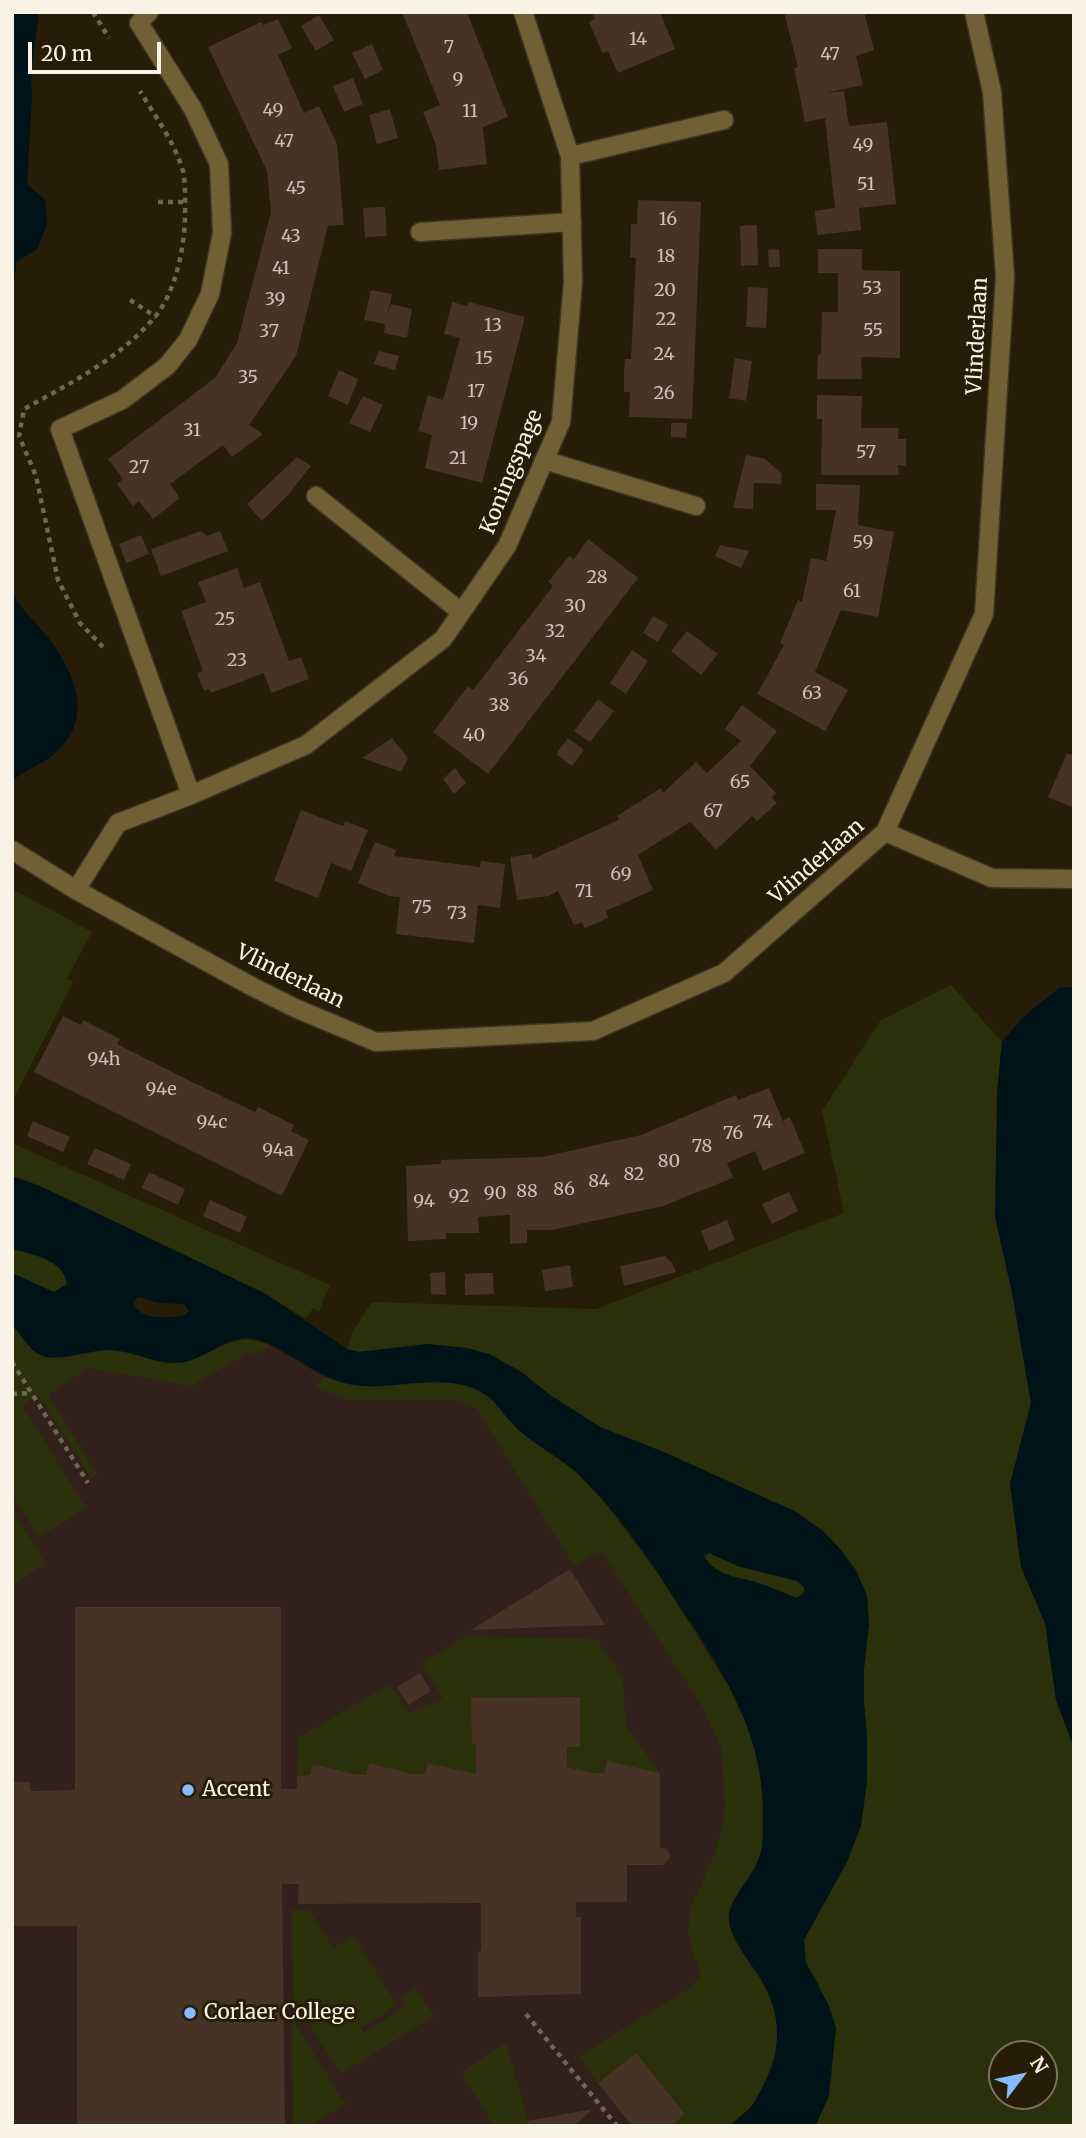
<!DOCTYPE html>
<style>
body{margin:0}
#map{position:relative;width:1086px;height:2138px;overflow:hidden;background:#261c07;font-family:Merriweather,serif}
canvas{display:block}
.frame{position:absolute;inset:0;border:14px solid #f9f3e6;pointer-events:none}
.north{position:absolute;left:988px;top:2040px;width:70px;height:70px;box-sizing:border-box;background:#261c07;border:2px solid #7a7260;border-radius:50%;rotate:58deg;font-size:19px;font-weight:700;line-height:28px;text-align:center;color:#f9f3e6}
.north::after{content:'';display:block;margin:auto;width:24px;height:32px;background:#86bbfb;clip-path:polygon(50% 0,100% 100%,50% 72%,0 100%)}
.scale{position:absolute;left:28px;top:42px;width:133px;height:32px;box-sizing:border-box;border:4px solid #f9f3e6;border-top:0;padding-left:9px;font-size:21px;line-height:24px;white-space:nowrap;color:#f9f3e6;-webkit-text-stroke:5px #261c07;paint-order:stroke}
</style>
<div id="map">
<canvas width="1086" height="2138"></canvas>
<div class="frame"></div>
<div class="north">N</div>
<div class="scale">20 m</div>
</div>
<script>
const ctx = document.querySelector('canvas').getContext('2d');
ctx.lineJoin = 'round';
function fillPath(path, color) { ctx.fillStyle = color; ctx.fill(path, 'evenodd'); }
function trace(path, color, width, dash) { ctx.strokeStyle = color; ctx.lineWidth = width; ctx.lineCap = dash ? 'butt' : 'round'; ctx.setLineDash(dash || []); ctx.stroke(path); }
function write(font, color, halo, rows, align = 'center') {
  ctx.font = font + ' Merriweather,serif'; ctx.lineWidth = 6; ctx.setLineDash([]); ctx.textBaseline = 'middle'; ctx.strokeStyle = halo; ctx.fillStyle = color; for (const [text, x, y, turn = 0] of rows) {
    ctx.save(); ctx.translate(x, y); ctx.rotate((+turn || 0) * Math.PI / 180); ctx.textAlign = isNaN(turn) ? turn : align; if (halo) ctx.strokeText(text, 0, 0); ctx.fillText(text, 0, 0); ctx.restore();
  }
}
fillPath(new Path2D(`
 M12 1325 271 1346 324 1377 459 1384 729 1687V2126H12Z`), '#32201b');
fillPath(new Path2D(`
 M12 889 92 932 67 979 73 982 12 1102Z
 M951 985 1002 1042 997 1092 1013 1298 1031 1403 1010 1484 1021 1567 1045 1623 1056 1700 1074 1748V2126H815L829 2096 819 1984 806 1963 804 1940 867 1782V1736L864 1704V1668L869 1624 867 1596 862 1585 796 1512 666 1453 600 1427 550 1395 520 1371 428 1344 359 1352 347 1349 353 1331 372 1302 596 1309 844 1213 822 1111 880 1021ZM1002 2054H1044V2096H1002Z
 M12 1143 330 1285 319 1311 313 1308 306 1319 266 1294 40 1186 12 1176Z
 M12 1249C32 1254 64 1260 67 1284L54 1293 12 1273Z
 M12 1325C24 1338 34 1356 53 1358 67 1360 93 1349 111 1350 137 1351 159 1367 185 1361 220 1354 233 1328 271 1346L257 1353H248L191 1386 88 1368 48 1395 97 1474 91 1478 39 1395 22 1405 86 1508 39 1537 12 1494Z
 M324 1377 355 1385 374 1387 437 1382 459 1384 471 1387 492 1398 521 1432 575 1471 605 1503 659 1575 729 1687 749 1729 759 1761 763 1792 762 1849 754 1870 736 1897 737 1941 765 1985 773 2004 779 2030 777 2050 768 2076 753 2105 729 2126H671L685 2114 636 2053 598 2083 579 2056 692 1987 699 1978 701 1972 692 1952 688 1931 690 1908 714 1856 722 1829 725 1804 721 1748 703 1708 601 1550 574 1566 477 1409 456 1400H348L314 1387Z
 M12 1510 46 1564 12 1585Z
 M709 1553 738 1566 797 1581 804 1587 805 1593 798 1598C785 1594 774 1588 761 1584 740 1576 716 1578 704 1556Z
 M466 1636 597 1639 623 1678 626 1726 660 1773H591L567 1767V1747H580L579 1697 472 1698V1744H476V1774L429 1763 425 1774H412L369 1763 366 1775 353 1774 313 1764 310 1775 297 1776 298 1738 390 1684 409 1713 443 1699 422 1664Z
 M292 1910H309L333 1948 353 1936 397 2005 361 2028 363 2033 406 2006 401 1996 415 1988 434 2016 341 2074 293 1999Z
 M292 2018 345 2104 309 2126H293Z
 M506 2043 528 2121 529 2126H494L461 2072Z`), '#2a3009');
fillPath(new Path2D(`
 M12 12H39L31 71 32 99 27 184 45 200 47 224 37 249 16 262 12 309Z
 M12 593C22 611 38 624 50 640 76 676 95 721 53 755 41 765 24 770 12 781Z
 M1074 987V1748L1056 1700 1045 1623 1021 1567 1010 1484 1031 1403 1013 1298 995 1217 997 1092 1002 1042 1023 1017 1059 988Z
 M12 1176 40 1186 266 1294 347 1349 359 1352 428 1344 467 1348 489 1354 520 1371 550 1395 600 1427 666 1453 796 1512 823 1531 841 1550 856 1570 867 1596 869 1624 864 1668V1704L867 1736V1782L861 1826 847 1862 804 1940 806 1963 829 2006 836 2028 829 2096 815 2126H729C736 2120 744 2114 750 2108 756 2101 760 2092 764 2084 781 2051 782 2018 764 1985 753 1963 720 1932 731 1906 740 1887 755 1873 761 1852 764 1839 763 1823 763 1810 762 1740 731 1684 693 1626 658 1573 623 1516 576 1472 559 1457 538 1447 521 1432 499 1413 495 1392 463 1385 423 1375 381 1394 340 1382 313 1374 271 1337 247 1338 227 1339 208 1355 189 1361 161 1369 135 1350 108 1350 89 1350 57 1363 40 1355 29 1350 21 1334 12 1325V1273L54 1292 67 1284C65 1260 32 1254 12 1249ZM138 1297 159 1303 184 1304 189 1311 185 1315C169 1318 140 1321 133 1303ZM709 1553 738 1566 797 1581 804 1587V1593L797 1598C785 1594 774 1588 761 1584 740 1576 717 1578 704 1556Z`), '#001318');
fillPath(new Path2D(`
 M402 12H467L508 117 483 127 487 164 439 170 436 145 423 112 440 105Z
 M591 12H660L675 49 618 73 608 51 602 53 596 38 589 22 595 19Z
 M784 12H864L874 50 856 56 863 85 826 93 844 91 849 126 887 122 896 204 859 208 861 230 817 235 815 211 835 208 825 118 805 122 794 68 798 67Z
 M319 15 334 40 316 51 301 26Z
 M278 19 292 48 278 55 304 113 319 106 337 144 344 225 328 226 296 356 249 425 263 434 232 457 223 445 170 484 180 498 153 519 139 501 133 506 117 484 123 479 108 459 215 378 237 343 271 212 267 171 208 47 261 22 263 25Z
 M372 44 383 70 365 79 352 53Z
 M353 78 363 104 344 112 333 86Z
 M390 109 398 138 377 144 369 115Z
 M638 200 701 202 692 419 629 417 630 392H624V373L625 359H631L636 258 630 257 631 224H637Z
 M385 207 387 236 365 237 363 208Z
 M757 225 758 265 741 266 740 226Z
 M779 249 780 267H769L768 250Z
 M818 249H862V270L900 271V358L861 357 862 379H817L818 354 821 355 822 312H838V273H818Z
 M748 287 768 288 766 328 746 327Z
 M371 290 392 294 387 316 391 304 412 309 407 338 384 333 385 324 364 320Z
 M452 302 467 306 469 302 525 317 482 483 425 468 432 435 418 431 428 395 443 400 460 338 444 334Z
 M379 351 399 356 395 370 374 364Z
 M735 358 752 361 746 401 729 398Z
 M339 370 358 379 348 405 328 396Z
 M817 395 862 396 861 428H899L898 439H906V466L898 465 899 475H821L822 419H817Z
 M363 396 383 405 370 432 349 423Z
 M671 423H687L686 438 671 437Z
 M746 455 765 459 782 474 781 484 754 483 753 509 733 508Z
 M297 457 311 466 289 494 262 521 247 504Z
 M816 484 860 485 858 525 894 532 878 617 841 610 815 672 848 690 825 731 757 694 784 645 780 643 798 600 802 602 811 558 826 561 836 510H816Z
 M201 531 207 536 220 531 228 551 161 576 151 549Z
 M141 535 149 554 126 563 119 544Z
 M588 539 638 578 488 774 433 732 468 686 473 690 553 586 548 582 569 556 574 559Z
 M720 545 749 551 741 568 715 556Z
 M237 568 244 588 260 582 289 661 301 657 309 679 271 693 264 673 211 693 209 689 204 691 197 673 203 671 181 611 206 602 198 582Z
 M653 616 668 625 658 642 643 633Z
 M687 631 718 654 701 675 671 651Z
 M632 650 648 661 626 694 610 683Z
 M598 699 614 711 590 742 574 731Z
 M742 705 777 731 750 766 776 793 772 797 777 803 757 821 752 816 716 850 690 822 638 855 653 890 606 911 608 918 585 928 582 922 574 925 558 891 549 896 517 900 510 857 532 854 533 859 619 820 617 816 661 788 663 793 696 762 707 773 741 741 725 729Z
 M392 738 408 758 401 772 362 758Z
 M568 738 584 750 572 766 556 754Z
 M1067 753 1074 756V808L1048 797Z
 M455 768 466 783 454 794 443 779Z
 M301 810 343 826 345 821 368 830 351 871 331 863 318 898 274 881Z
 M375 842 396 850 394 856 480 867 481 861 505 864 500 908 478 905 474 943 396 934 400 897 389 896 358 883Z
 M63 1016 81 1025 83 1020 120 1039 117 1044 186 1079 255 1112 258 1107 294 1125 291 1131 309 1140 282 1196 34 1072Z
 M769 1088 787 1131 783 1120 790 1117 805 1153 763 1171 755 1151 727 1163 733 1178 700 1191 663 1206 552 1230H527V1243L510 1244V1215L478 1217 479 1233H446V1239L408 1241 406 1166 440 1164 441 1160 542 1157 641 1135 736 1095 738 1100Z
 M33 1121 70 1137 63 1152 27 1136Z
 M95 1148 131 1164 124 1180 87 1164Z
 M149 1172 185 1189 178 1205 142 1188Z
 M789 1192 798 1211 772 1224 762 1204Z
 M210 1200 247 1217 240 1233 203 1216Z
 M727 1220 735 1240 709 1251 701 1231Z
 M665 1256 672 1263 676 1272 624 1286 620 1266Z
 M570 1265 573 1287 545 1291 542 1270Z
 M445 1272 446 1295 431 1294 430 1273Z
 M479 1273H493L494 1294 465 1295V1274Z
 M570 1569 605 1625 471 1630Z
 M75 1607H281V1789H297V1776L310 1775 313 1764 353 1774 366 1775 369 1763 412 1774H425L428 1763 476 1774V1744H472L471 1698 580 1697V1747H567V1767L591 1773H604L607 1761 660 1773V1847L667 1849 670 1855 669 1859 663 1865H627V1902H576V1917H581V1994L478 1997V1953L481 1950V1903L298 1904 299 1884H282L285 2126H77V1926H12V1782H30V1791L75 1790Z
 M420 1673 431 1691 408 1705 397 1687Z
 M636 2053 685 2114 671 2126H632L598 2083Z
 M593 2109 574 2126H528L527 2121Z`), '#473226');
const service = new Path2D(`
 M570 156 724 120
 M420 232 572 222
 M544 460 696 506
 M316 496 461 612`);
const minor = new Path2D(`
 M149 12 139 23 193 109 219 164 222 233 210 294 188 340 167 366 122 400 60 429 191 795 306 745 443 639 507 546 561 422 573 282 570 156 523 12
 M885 832 992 878 1074 879
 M76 890 118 823 191 795`);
const tertiary = new Path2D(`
 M12 850 76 890 251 986 295 1008 376 1042 593 1031 724 973 885 832 984 614 1005 277 992 92 974 12`);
trace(service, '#3f3622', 21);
trace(minor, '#3f3622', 21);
trace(tertiary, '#3f3622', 21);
trace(new Path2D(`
 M93 12 109 38
 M158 202H185
 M130 300 156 317
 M103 647 80 623 58 580 36 476 19 436 24 409C69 384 119 359 154 318 175 294 184 250 185 218 185 204 186 185 183 171 175 143 155 116 140 91
 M12 1362 88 1483
 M12 1394 32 1393
 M526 2014 617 2126`), '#6f6654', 4.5, [5, 5]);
trace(service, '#716036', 18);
trace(minor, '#716036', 18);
trace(tertiary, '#716036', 18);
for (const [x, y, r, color] of [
 [188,1790,7,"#86bbfb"],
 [190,2013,7,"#86bbfb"]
]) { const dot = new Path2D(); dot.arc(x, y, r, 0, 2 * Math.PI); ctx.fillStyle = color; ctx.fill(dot); trace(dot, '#261c07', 2.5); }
write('18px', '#ccc3b6', null, [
 ["14",638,40],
 ["7",449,48],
 ["47",830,55],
 ["9",458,80],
 ["49",273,111],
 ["11",470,112],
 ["47",284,142],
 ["49",863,146],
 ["51",866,185],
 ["45",296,189],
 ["16",668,220],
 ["43",291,237],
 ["18",666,257],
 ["41",281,269],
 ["53",872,289],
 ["20",665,291],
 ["39",275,300],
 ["22",666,320],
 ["13",493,326],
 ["55",873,331],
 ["37",269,332],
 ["24",664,355],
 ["15",484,359],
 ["35",248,378],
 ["17",476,392],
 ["26",664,394],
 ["19",469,424],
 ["31",192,431],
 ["57",866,453],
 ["21",458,459],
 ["27",139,468],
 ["59",863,543],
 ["28",597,578],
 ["61",852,592],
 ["30",575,607],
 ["25",225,620],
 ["32",555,632],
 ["34",536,657],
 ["23",237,661],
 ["36",518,680],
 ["63",812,694],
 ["38",499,706],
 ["40",474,736],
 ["65",740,783],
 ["67",713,812],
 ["69",621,875],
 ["71",584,892],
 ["75",422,908],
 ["73",457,914],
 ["94h",104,1060],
 ["94e",161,1090],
 ["94c",212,1123],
 ["74",763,1123],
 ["76",733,1134],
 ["78",702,1147],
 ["94a",278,1151],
 ["80",669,1162],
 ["82",634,1175],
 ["84",599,1182],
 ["86",564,1190],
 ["88",527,1192],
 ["90",495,1194],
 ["92",459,1197],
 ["94",424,1202]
]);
write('21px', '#f9f3e6', '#261c07', [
 ["Vlinderlaan",978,336,-87],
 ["Koningspage",512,472,-68],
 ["Vlinderlaan",817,862,-41],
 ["Vlinderlaan",290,977,26]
]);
write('21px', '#f9f3e6', '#261c07', [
 ["Accent",202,1790],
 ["Corlaer College",204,2013]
], 'left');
</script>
